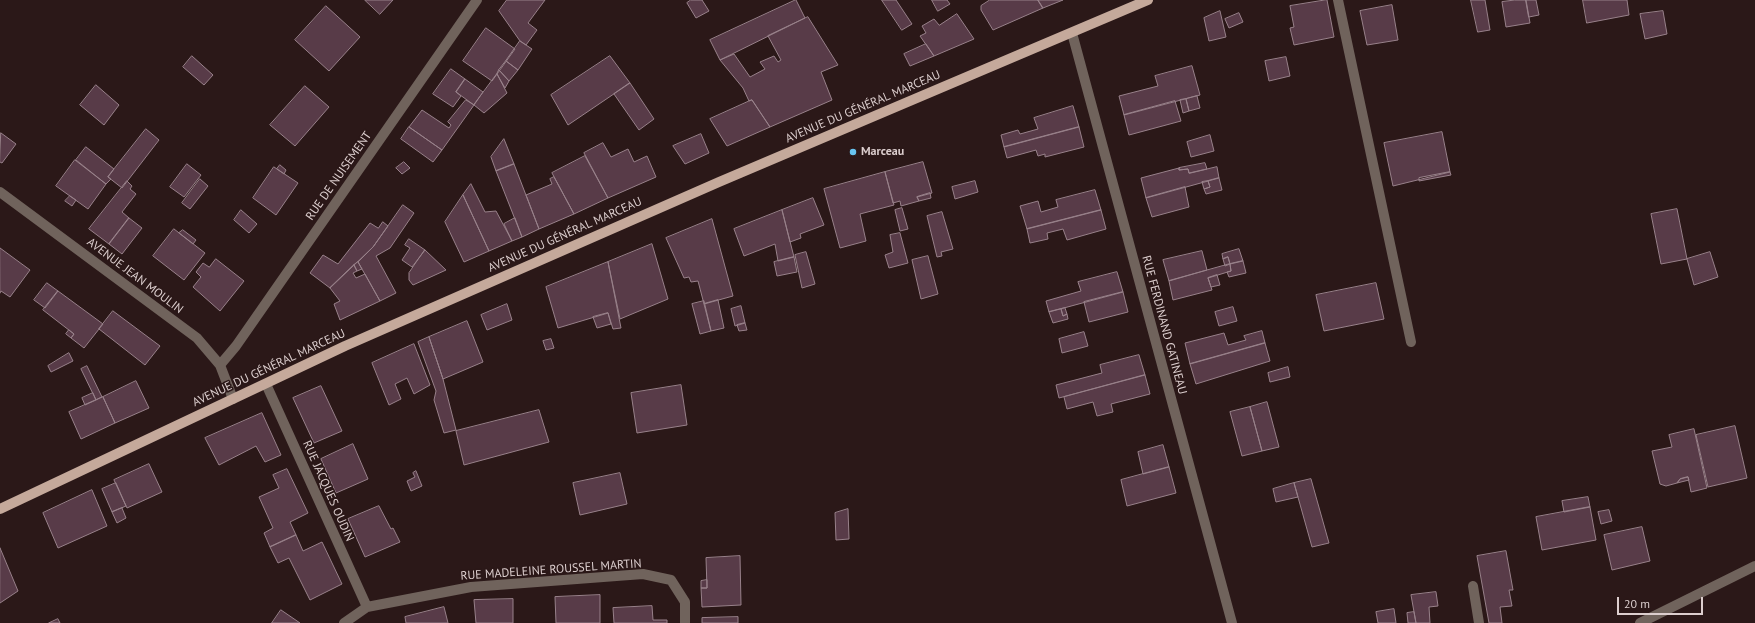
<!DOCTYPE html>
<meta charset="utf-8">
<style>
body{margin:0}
#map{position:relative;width:1755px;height:623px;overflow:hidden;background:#2b1818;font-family:"PT Sans",sans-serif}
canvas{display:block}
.scale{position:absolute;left:1617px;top:597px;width:86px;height:18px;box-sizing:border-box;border:2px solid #dccece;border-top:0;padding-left:5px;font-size:12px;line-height:14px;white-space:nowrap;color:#dccece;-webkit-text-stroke:3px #2b1818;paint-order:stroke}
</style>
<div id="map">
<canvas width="1755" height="623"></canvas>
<div class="scale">20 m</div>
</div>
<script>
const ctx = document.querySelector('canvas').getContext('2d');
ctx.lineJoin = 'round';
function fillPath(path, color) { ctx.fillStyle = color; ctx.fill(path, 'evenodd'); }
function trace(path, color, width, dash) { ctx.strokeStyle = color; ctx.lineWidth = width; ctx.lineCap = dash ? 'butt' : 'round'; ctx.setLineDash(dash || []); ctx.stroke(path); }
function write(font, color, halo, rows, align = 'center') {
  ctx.font = font + ' "PT Sans",sans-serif'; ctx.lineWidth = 3; ctx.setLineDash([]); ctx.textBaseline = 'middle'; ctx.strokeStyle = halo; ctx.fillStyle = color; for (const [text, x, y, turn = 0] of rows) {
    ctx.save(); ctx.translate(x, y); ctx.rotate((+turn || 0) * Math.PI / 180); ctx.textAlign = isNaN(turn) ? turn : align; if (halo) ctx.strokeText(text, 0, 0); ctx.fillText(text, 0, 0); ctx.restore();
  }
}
const building = new Path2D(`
 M365 0H393L380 14Z
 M507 0H545L528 23 537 30 526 45 520 41 499 11Z
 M691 0H702L709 11 696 18 687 3Z
 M796 0 805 18 720 60 710 40Z
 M882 0H896L912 24 902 30Z
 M932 0H947L950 4 938 11Z
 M990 0H1038L1043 8 993 30 981 10V6Z
 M1038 0H1063L1043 8Z
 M1327 0 1334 37 1294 45 1290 28 1294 27 1290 6Z
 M1471 0H1485L1490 30 1478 32Z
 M1515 0H1526L1530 23 1506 27 1502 2Z
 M1526 0H1536L1539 15 1529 17Z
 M1583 0H1627L1629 15 1587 23Z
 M1392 5 1398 40 1367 45 1360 11Z
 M326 6 360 37 329 71 295 40Z
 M1220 11 1226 37 1209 41 1204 18Z
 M1663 11 1667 34 1645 39 1640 14Z
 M1239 13 1243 22 1229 28 1225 19Z
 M957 14 974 39 934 56 920 36 926 33 922 26 934 19 939 25Z
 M808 17 838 65 821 72 832 100 770 127 752 100 749 101 743 88 720 60 734 54 750 77 765 69 760 62 774 56 778 62 781 60 768 36Z
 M486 28 515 49 492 81 463 61Z
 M520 41 532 49 518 70 506 61Z
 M926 44 934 56 910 66 904 54Z
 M192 56 213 75 204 85 183 67Z
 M610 56 630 83 568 125 551 95Z
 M1286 57 1290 76 1269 81 1265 61Z
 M506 61 518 70 509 81 499 70Z
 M1192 66 1200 95 1124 115 1119 96 1158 86 1155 76Z
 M451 69 465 79 456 92 461 96 453 107 433 94Z
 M499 70 509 81 505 88 497 74Z
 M497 74 507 93 484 113 474 105Z
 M465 79 483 92 474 105 456 92Z
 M630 83 654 119 639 130 614 94Z
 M96 85 119 105 104 125 80 105Z
 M305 86 329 107 295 146 270 125Z
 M1197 96 1200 108 1189 111 1186 99Z
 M1186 99 1189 111 1183 113 1180 100Z
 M466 100 474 105 442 150 409 127 422 110 449 128 451 125 448 122Z
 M752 100 770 127 727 146 710 119Z
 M1175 101 1181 121 1129 135 1124 115Z
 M1073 106 1079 127 1004 147 1001 135 1018 130 1020 134 1038 129 1034 118Z
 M409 127 442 150 433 162 401 139Z
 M1079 127 1084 147 1045 157V154L1038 156 1036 150 1007 158 1004 147Z
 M146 129 159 140 122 188 108 177Z
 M1442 132 1450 172 1393 186 1384 143Z
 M1 133 16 144 2 163 0 162Z
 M701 134 709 153 685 164 673 146Z
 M1210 135 1214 151 1191 157 1187 142Z
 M504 139 514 164 496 171 491 157Z
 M603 143 611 157 628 149 634 162 647 156 656 177 608 198 584 153Z
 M86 147 114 169 108 177 111 179 106 184 76 160Z
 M585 156 608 198 574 214 552 173Z
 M75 160 106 184 88 209 56 186Z
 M404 162 410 168 402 174 396 168Z
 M923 162 932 193 917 197 919 201 901 206 900 201 893 203 885 172Z
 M1205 163 1207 169 1189 173 1188 169 1179 170V168Z
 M187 164 201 175 184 197 170 187Z
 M514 164 539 229 522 237 496 171Z
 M280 165 286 170 284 174 277 169Z
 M274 167 298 183 276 215 253 198Z
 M1217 167 1219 178 1146 198 1141 178 1179 168V170L1188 169 1189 173Z
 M885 172 894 205 860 214 866 241 840 248 824 189Z
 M1450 172 1451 175 1419 181V178Z
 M554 177 574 214 539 229 526 195 552 184 550 179Z
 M1219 178 1222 190 1206 194 1204 189 1210 187 1208 181Z
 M200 179 208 186 190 209 182 203Z
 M127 181 132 186 130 189 136 194 122 212 129 218 109 244 89 229Z
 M975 181 978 192 955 199 952 187Z
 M1208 181 1210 187 1204 189 1202 182Z
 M471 184 485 212 496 211 512 241 489 251 463 195Z
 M1185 187 1189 207 1152 217 1146 198Z
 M1095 190 1101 210 1027 229 1020 206 1038 201 1041 212 1058 207 1056 200Z
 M930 193 931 198 919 201 917 197Z
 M463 195 489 251 464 262 445 222Z
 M70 196 76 200 72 206 65 201Z
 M813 198 824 225 800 234 801 238 790 242 782 210Z
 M403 205 414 213 390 248 376 256 396 293 380 301 358 262 373 247Z
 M902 208 908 229 900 231 895 210Z
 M1677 209 1687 259 1661 264 1651 214Z
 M241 210 257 224 249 233 234 220Z
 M782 210 794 257 778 261 775 244 744 256 734 229Z
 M1101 210 1106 229 1067 240 1063 229 1047 233 1048 239 1030 243 1027 229Z
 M942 212 953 249 941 252 942 256 937 257 927 216Z
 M129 218 142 228 122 254 109 244Z
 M515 218 522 237 512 241 504 224Z
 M712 219 733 296 704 304 698 281 691 282 689 277 684 278 666 238Z
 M383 222 388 226 373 247 330 288 310 273 323 255 338 264 370 223 378 228Z
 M174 229 205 253 184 280 153 256Z
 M183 230 196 240 193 244 179 233Z
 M900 233 908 263 889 268 885 255 893 252 890 235Z
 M409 239 425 250 412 267 402 260 410 248 405 245Z
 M652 244 668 299 620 319 608 262Z
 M0 248 30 270 10 297 1 291 0 293Z
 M1239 249 1243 261 1230 264 1228 257 1223 259 1222 254Z
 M425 250 446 270 413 285 409 280V273Z
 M1202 251 1207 270 1169 281 1163 260Z
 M806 252 815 284 802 288 795 255Z
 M1710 252 1718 277 1694 285 1687 259Z
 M928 256 938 294 921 299 912 260Z
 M794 257 797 272 777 276 774 262Z
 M1228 257 1230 264 1225 266 1223 259Z
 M216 259 244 281 220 311 193 287 201 277 196 272 203 263 209 267Z
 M1243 261 1246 273 1229 277 1227 272 1231 271 1230 264Z
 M358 262 362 269 357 271 354 265Z
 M608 262 621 328 613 329 608 313 558 328 546 287Z
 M1230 264 1231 271 1208 278 1212 290 1173 300 1169 281Z
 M354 265 357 271 353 273 356 278 365 274 380 301 340 320 334 304 340 301 330 288Z
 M1117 272 1123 292 1049 312 1046 301 1081 291 1078 282Z
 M1217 275 1220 285 1211 287 1208 278Z
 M47 283 58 291 45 308 34 300Z
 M1376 283 1384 319 1324 331 1316 295Z
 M58 291 103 324 84 348 71 338 74 334 43 310Z
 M1123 292 1128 312 1089 322 1084 302Z
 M718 300 724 328 711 331 704 304Z
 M704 301 711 331 700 334 692 304Z
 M507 304 512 320 487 330 481 315Z
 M741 306 745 323 735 326 731 309Z
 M1233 307 1237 321 1219 326 1215 312Z
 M1065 308 1067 314 1063 316 1061 309Z
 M1061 309 1063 316 1067 314 1068 319 1053 323 1049 312Z
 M113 311 160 346 145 365 99 329Z
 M608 313 611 324 597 328 593 317Z
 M467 321 483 362 443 379 429 337Z
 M745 323 747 330 739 331 737 325Z
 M69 330 74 334 71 338 66 334Z
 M1262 331 1265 343 1190 364 1185 343 1224 333 1228 345 1246 340 1244 336Z
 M1084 332 1088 346 1062 353 1059 339Z
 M429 337 443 379 456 430 444 433 434 400 436 391 418 342Z
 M551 339 554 348 546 350 543 341Z
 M1265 343 1270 361 1196 384 1190 364Z
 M414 344 430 385 414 394 407 378 395 384 401 399 389 405 372 363Z
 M69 353 73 361 51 372 48 366Z
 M1139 355 1145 375 1059 398 1056 385 1102 373 1100 365Z
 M87 366 102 397 96 400 81 369Z
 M1288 367 1290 377 1270 382 1268 373Z
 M1145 375 1150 394 1111 404 1113 412 1097 416 1093 402 1067 409 1064 397Z
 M136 381 149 408 115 423 103 397Z
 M681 385 687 425 637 433 631 393Z
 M321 386 342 431 314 443 293 398Z
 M93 393 96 400 85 405 82 398Z
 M103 397 115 423 81 439 69 412Z
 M1267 402 1279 447 1262 451 1250 407Z
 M1250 407 1262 451 1242 456 1230 412Z
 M539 410 549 442 464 465 456 431Z
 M262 413 281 455 265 462 256 446 219 465 205 438Z
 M1735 426 1747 478 1708 487 1696 435Z
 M1694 429 1707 488 1691 492 1688 477 1680 479 1677 483 1666 486 1660 484 1652 451 1672 447 1669 435Z
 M353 444 368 479 336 493 321 459Z
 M1163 445 1169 467 1143 474 1138 452Z
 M149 464 162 492 127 508 114 480Z
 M1169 467 1176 493 1127 506 1121 480Z
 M287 469 308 513 290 522 296 535 270 547 264 533 273 528 259 497 279 488 273 475Z
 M416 471 422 486 411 491 407 481 415 477 413 473Z
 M620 473 627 504 580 515 573 483Z
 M1688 477 1689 480 1677 483 1680 479Z
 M1311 479 1329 543 1312 547 1294 483Z
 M116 483 126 506 112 512 102 489Z
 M1294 483 1298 497 1276 502 1273 489Z
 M92 490 107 526 58 548 43 513Z
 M1588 497 1590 507 1564 512 1562 501Z
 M379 506 391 529 393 528 400 542 365 557 348 519Z
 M1590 507 1596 540 1542 550 1536 517Z
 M122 508 126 518 117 523 112 512Z
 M848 509 849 539 836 540 835 513Z
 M1609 510 1612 521 1601 524 1598 512Z
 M1642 527 1650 561 1612 570 1604 535Z
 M296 535 303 551 322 542 342 584 310 600 289 558 278 563 270 547Z
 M0 548 18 591 0 603Z
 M1506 551 1513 590H1509L1512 606 1500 607 1502 623H1489L1477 556Z
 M740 556 741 605 702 607 701 588H707L706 558Z
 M707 580V588H701V581Z
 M1436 592 1438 606 1429 607 1430 623H1416L1411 595Z
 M600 595V623H556L555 597Z
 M513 599V623H476L474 600Z
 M652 606 653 620H667V623H614L613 608Z
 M444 607 448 623H406L405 617Z
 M1394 609 1396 623H1378L1376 612Z
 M281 610 300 623H272Z
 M1414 612 1416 623H1408L1407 613Z
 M738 617V623H702V618Z
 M58 619 60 623H49Z`);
fillPath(building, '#583b48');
trace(building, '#98818a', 1);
trace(new Path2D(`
 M1338 0 1411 342
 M1072 33 1232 623
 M0 192 197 338 220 365 233 399
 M220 365 236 346 477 0
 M266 384 367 607
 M1473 586 1479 623
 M344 623 367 607 471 587 643 574 671 580 685 602V623
 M1640 623 1755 566`), '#70635c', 10);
trace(new Path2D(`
 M0 509 345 346 719 182 1148 0`), '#c5a99b', 10);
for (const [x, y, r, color] of [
 [853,152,4,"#68c4f0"]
]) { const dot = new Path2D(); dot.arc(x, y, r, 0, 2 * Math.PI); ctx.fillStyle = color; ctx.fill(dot); trace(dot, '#2b1818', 1.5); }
write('12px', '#dccece', '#2b1818', [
 ["AVENUE DU GÉNÉRAL MARCEAU",863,107,-23],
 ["RUE DE NUISEMENT",339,176,-55],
 ["AVENUE DU GÉNÉRAL MARCEAU",565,235,-24],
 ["AVENUE JEAN MOULIN",135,276,37],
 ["RUE FERDINAND GATINEAU",1164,325,75],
 ["AVENUE DU GÉNÉRAL MARCEAU",269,368,-25],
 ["RUE JACQUES OUDIN",328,491,66],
 ["RUE MADELEINE ROUSSEL MARTIN",551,570,-4]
]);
write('bold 12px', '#dccece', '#2b1818', [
 ["Marceau",861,152]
], 'left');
</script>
